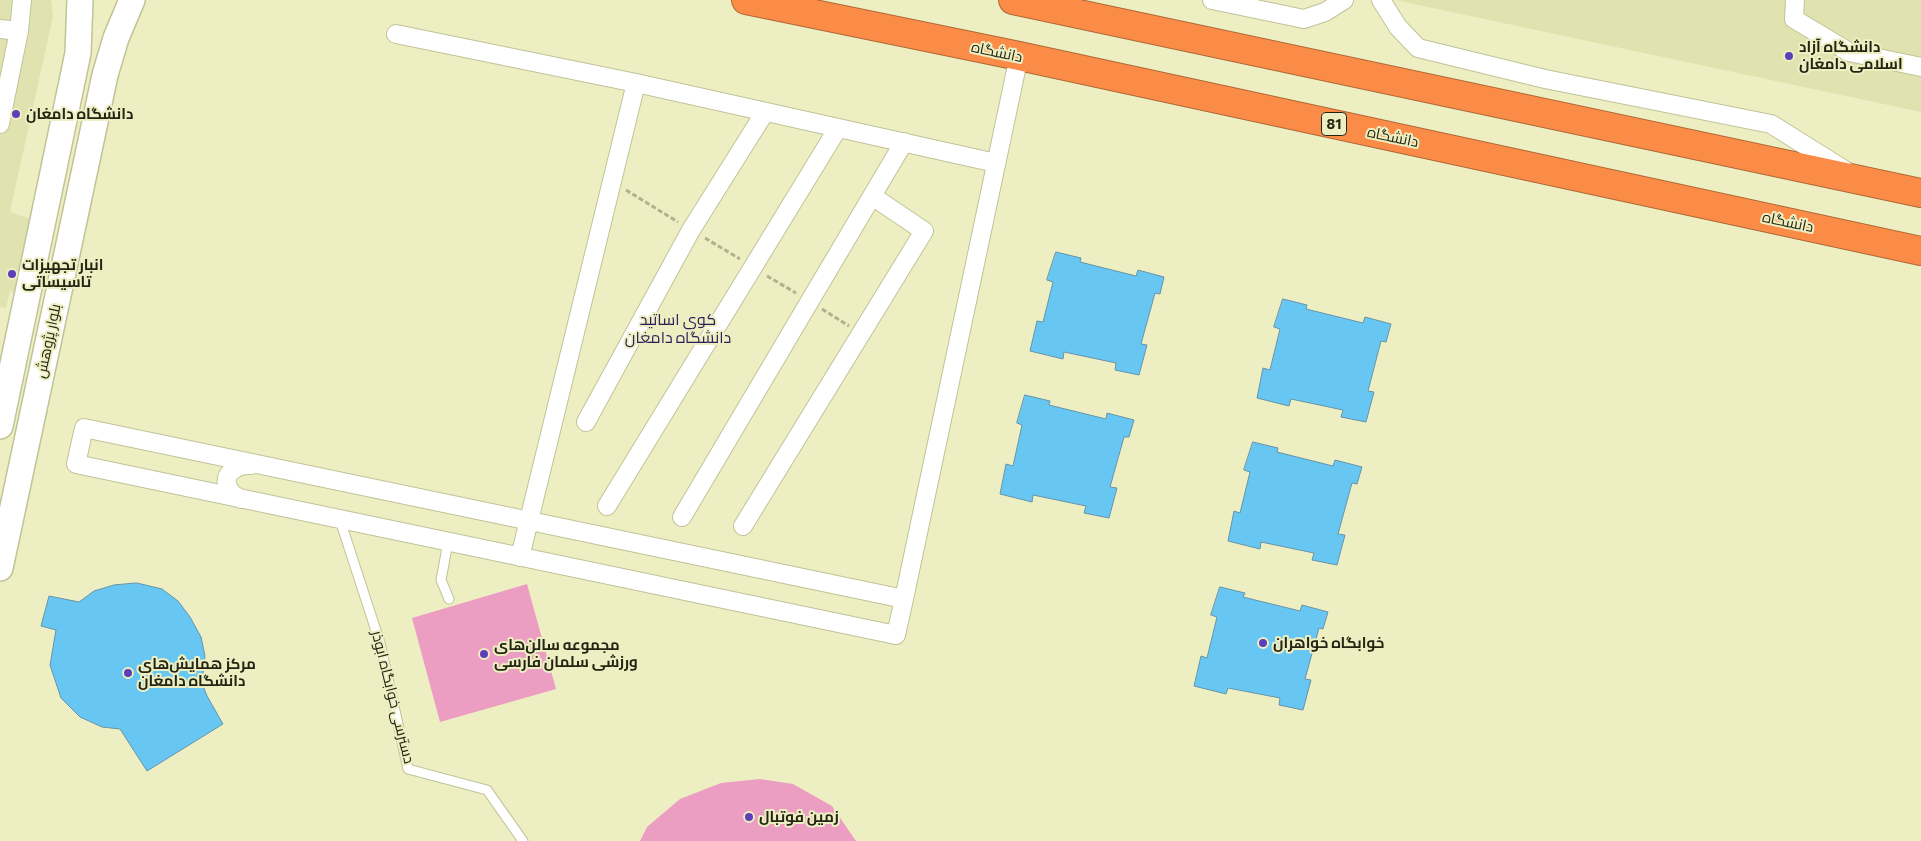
<!DOCTYPE html>
<meta charset="utf-8">
<style>
body{margin:0}
canvas{display:block;background:#edefc2}
</style>
<canvas width="1921" height="841"></canvas>
<script>
const ctx = document.querySelector('canvas').getContext('2d');
ctx.lineJoin = 'round';
function fillPath(path, color) { ctx.fillStyle = color; ctx.fill(path, 'evenodd'); }
function trace(path, color, width, dash) { ctx.strokeStyle = color; ctx.lineWidth = width; ctx.lineCap = dash ? 'butt' : 'round'; ctx.setLineDash(dash || []); ctx.stroke(path); }
function write(font, color, halo, rows, align = 'center') {
  ctx.font = font + ' Commissioner,Cairo,sans-serif'; ctx.lineWidth = 4; ctx.setLineDash([]); ctx.textBaseline = 'middle'; ctx.strokeStyle = halo; ctx.fillStyle = color; for (const [text, x, y, turn = 0] of rows) {
    ctx.save(); ctx.translate(x, y); ctx.rotate((+turn || 0) * Math.PI / 180); ctx.textAlign = isNaN(turn) ? turn : align; if (halo) ctx.strokeText(text, 0, 0); ctx.fillText(text, 0, 0); ctx.restore();
  }
}
fillPath(new Path2D(`
 M0 0H51L53 16 10 212 34 220 20 294 10 291 6 308 0 307Z
 M1395 0H1921V112Z`), '#e0e3af');
fillPath(new Path2D(`
 M527 584 556 689 440 722 412 618Z
 M760 779 793 784 832 806 856 841H640L647 827 680 799 721 783Z`), '#eb9dc2');
const building = new Path2D(`
 M1056 252 1081 258 1080 262 1136 276 1138 270 1164 277 1160 294 1155 293 1141 344 1147 345 1139 375 1115 370 1116 363 1064 352 1063 359 1030 351 1037 321 1043 322 1053 282 1047 280Z
 M1283 299 1307 305 1306 309 1363 323 1365 317 1391 324 1386 342 1381 341 1368 391 1374 392 1366 422 1341 417 1343 410 1291 399 1289 406 1257 398 1263 368 1270 370 1280 329 1274 327Z
 M1025 395 1050 401 1049 405 1106 419 1107 413 1134 420 1129 437H1124L1110 487 1117 488 1109 518 1084 513 1086 506 1033 495 1032 502 1000 494 1006 464 1013 466 1022 425 1017 423Z
 M1253 442 1278 448 1277 452 1333 466 1335 460 1362 467 1357 484 1352 483 1338 534 1345 535 1337 565 1312 560 1314 553 1261 542 1260 549 1228 541 1234 511 1240 513 1250 472 1244 470Z
 M137 583 162 589 178 601 190 617 201 637 205 656 202 683 207 696 223 724 147 771 120 729 102 727 80 717 61 698 50 665 56 630 41 626 49 596 79 602 94 591 114 585Z
 M1220 587 1245 593 1243 597 1300 611 1302 605 1328 612 1323 629 1319 628 1305 679 1311 680 1303 710 1279 705 1280 698 1228 688 1226 694 1194 686 1201 656 1207 658 1217 617 1211 615Z`);
fillPath(building, '#68c7f2');
trace(building, '#6793a9', 1);
const lane = new Path2D(`
 M340 520 380 643 408 769 487 790 523 841
 M448 542 441 580 449 599`);
const street = new Path2D(`
 M1212 0 1304 19 1325 12 1344 0
 M1381 0 1398 27 1418 48 1545 79 1771 124 1846 171
 M1795 0 1794 19 1849 52 1921 67
 M0 29 19 31
 M396 34 636 83 996 163
 M0 124 19 31 22 0
 M586 422 691 230 765 112
 M241 499C238 497 233 495 231 492 218 476 236 464 251 465
 M607 506 838 128
 M682 517 904 142
 M743 526 924 231 872 196
 M520 557 636 83
 M904 599 84 428 76 464 896 635 904 599 1019 56`);
const secondary = new Path2D(`
 M0 426 78 53 80 0
 M0 568 105 75 116 38 132 0`);
const highway = new Path2D(`
 M746 0 1019 56 1921 251
 M1013 0 1921 193`);
trace(lane, '#c1c398', 11);
trace(street, '#c1c398', 20);
trace(secondary, '#c1c398', 28);
trace(highway, '#af6835', 30);
trace(new Path2D(`
 M626 190 678 222
 M705 238 740 259
 M767 276 796 293
 M822 309 849 326`), '#b0b28d', 3, [5, 2.5]);
trace(lane, '#fff', 9);
trace(street, '#fff', 18);
trace(secondary, '#fff', 25);
trace(highway, '#fb8c48', 28);
for (const [x, y, r, color] of [
 [1789,56,5,"#5e3fb7"],
 [16,114,5,"#5e3fb7"],
 [12,274,5,"#5e3fb7"],
 [1263,643,5,"#5e3fb7"],
 [484,654,5,"#5e3fb7"],
 [128,673,5,"#5e3fb7"],
 [749,817,5,"#5e3fb7"]
]) { const dot = new Path2D(); dot.arc(x, y, r, 0, 2 * Math.PI); ctx.fillStyle = color; ctx.fill(dot); trace(dot, '#edefc2', 2); }
for (const [x, y, w] of [
 [1334,124,25]
]) { const box = new Path2D(); box.roundRect(x - w / 2, y - 11.5, w, 23, 4); ctx.fillStyle = '#edefc2'; ctx.fill(box); trace(box, '#232413', 1); }
write('bold 14px', '#232413', null, [
 ["81",1334,124]
]);
write('bold 15px', '#232413', '#edefc2', [
 ["دانشگاه آزاد",1799,47],
 ["اسلامی دامغان",1799,64],
 ["دانشگاه دامغان",26,114],
 ["انبار تجهیزات",22,265],
 ["تاسیساتی",22,282],
 ["خوابگاه خواهران",1273,643],
 ["مجموعه سالن‌های",494,645],
 ["ورزشی سلمان فارسی",494,662],
 ["مرکز همایش‌های",138,664],
 ["دانشگاه دامغان",138,681],
 ["زمین فوتبال",759,817]
], 'left');
write('15px', '#232413', '#edefc2', [
 ["دانشگاه",997,52,12],
 ["دانشگاه",1393,137,12],
 ["دانشگاه",1788,222,12],
 ["بلوار پژوهش",48,341,-78],
 ["دسترسی خوابگاه ابوذر",393,697,76]
]);
write('16px', '#2c1e59', '#edefc2', [
 ["کوی اساتید",678,320],
 ["دانشگاه دامغان",678,338]
]);
</script>
